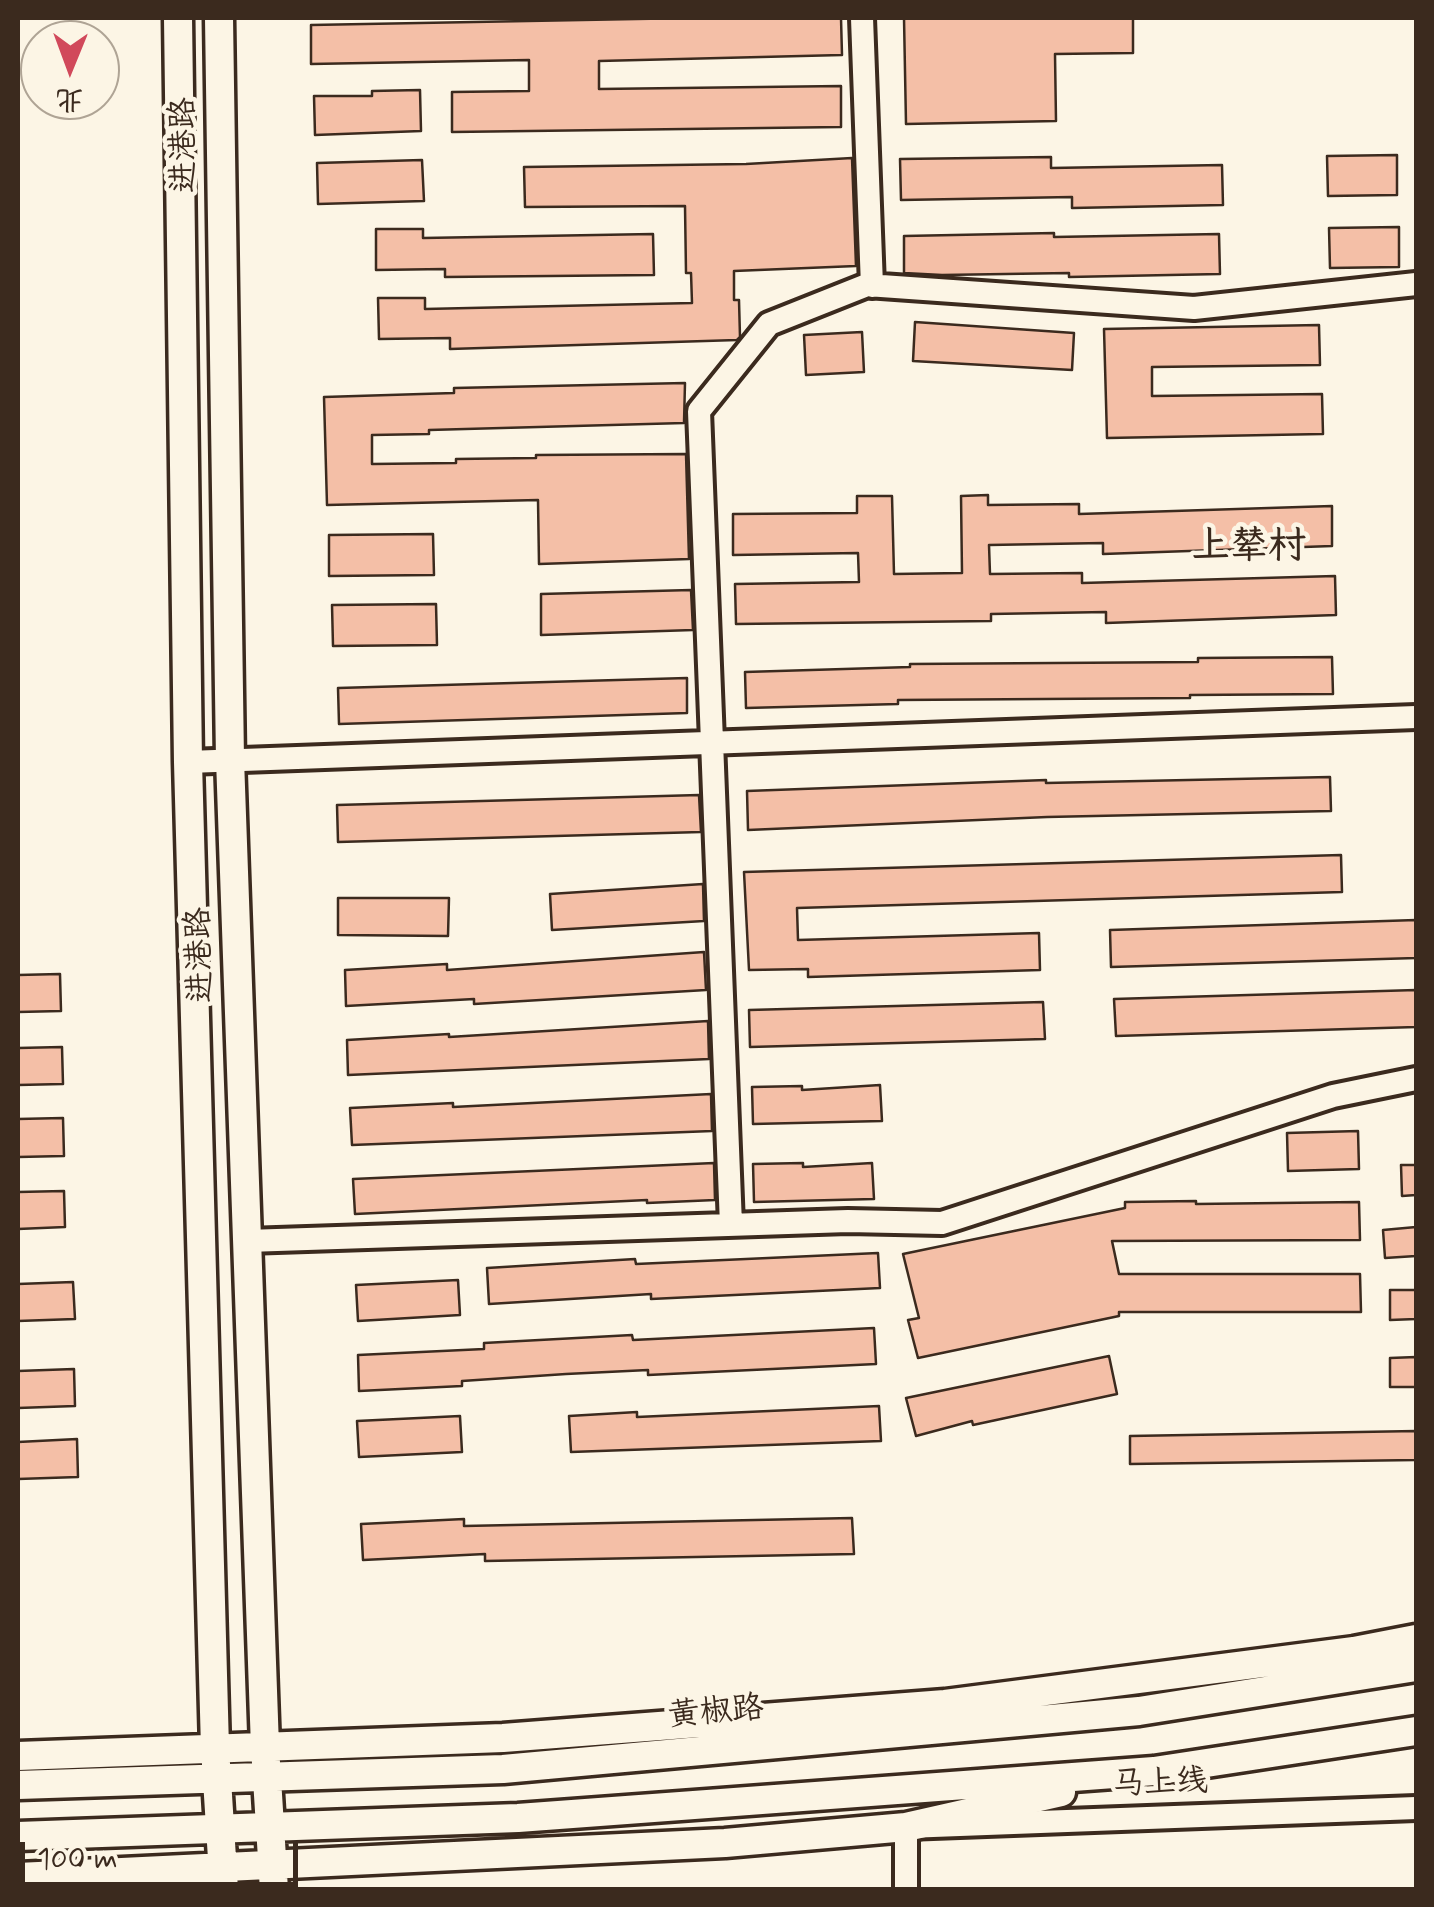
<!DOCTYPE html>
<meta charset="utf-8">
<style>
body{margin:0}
#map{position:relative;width:1434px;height:1907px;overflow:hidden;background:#fcf5e5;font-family:Mynerve,"LXGW WenKai TC",sans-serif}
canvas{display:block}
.frame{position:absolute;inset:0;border:20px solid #3b2a1e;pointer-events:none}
.north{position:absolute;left:20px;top:20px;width:100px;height:100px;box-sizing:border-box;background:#fcf5e5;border:2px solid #afa495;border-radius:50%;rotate:181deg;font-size:28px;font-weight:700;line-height:40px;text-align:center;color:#3b2a1e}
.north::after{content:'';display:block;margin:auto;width:35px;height:45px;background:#d1495b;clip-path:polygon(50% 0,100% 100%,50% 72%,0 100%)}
.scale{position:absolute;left:20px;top:1842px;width:278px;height:45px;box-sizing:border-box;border:5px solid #3b2a1e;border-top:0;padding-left:12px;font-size:30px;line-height:35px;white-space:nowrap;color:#3b2a1e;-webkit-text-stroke:8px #fcf5e5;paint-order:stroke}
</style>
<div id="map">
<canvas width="1434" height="1907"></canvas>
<div class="frame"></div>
<div class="north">北</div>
<div class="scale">100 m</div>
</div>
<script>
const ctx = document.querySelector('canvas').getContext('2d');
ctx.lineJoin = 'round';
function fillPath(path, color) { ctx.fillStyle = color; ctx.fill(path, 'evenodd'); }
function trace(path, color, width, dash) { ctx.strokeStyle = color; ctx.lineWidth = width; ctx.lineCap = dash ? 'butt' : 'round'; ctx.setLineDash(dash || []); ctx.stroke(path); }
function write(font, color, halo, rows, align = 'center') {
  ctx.font = font + ' Mynerve,"LXGW WenKai TC",sans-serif'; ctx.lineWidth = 9; ctx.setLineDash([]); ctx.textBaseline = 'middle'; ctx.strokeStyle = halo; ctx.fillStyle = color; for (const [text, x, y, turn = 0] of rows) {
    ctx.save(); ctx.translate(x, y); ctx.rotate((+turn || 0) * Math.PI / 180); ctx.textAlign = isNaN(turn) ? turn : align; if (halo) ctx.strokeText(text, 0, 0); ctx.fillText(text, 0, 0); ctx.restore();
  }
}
const building = new Path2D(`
 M691 18H841L842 55 599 61V89L841 86V127L452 132V92L529 91V60L311 64V25Z
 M904 18H1133V53L1055 54 1056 121 906 124Z
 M420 90 421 131 315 135 314 96H372V91Z
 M1397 155V195L1328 196 1327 156Z
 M1051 157V168L1222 165 1223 205 1072 208V197L901 200 900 159Z
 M852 158 856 266 734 271V300H739L740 337 737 340 450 349V338L379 339 378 298H425V309L692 303 691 273H686L685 206 525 207 524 167 746 164Z
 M422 160 424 201 318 204 317 163Z
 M1399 227V267L1330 268 1329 228Z
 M376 229H423V238L653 234 654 275 445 277V269L376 270Z
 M1054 233V237L1219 234 1220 274 1069 277V273L942 275 904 273V236Z
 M915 322 1074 333 1072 370 913 361Z
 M1319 325 1320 365 1152 367V396L1322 394 1323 434 1107 438 1104 329Z
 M862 332 864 372 806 375 804 335Z
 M685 383 684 423 429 430V434L372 435V464L456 463V459L536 458V455L686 454 689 559 539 564 538 500 327 505 324 397 454 393V388Z
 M988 495V505L1079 504V514L1332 506V546L1103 554V543L989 545 990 574 1082 573V583L1335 576 1336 615 1106 623V612L991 614V621L736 624 735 584 859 582 858 553 733 555V514L857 513V496H892L894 574 962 573 961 496Z
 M433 534 434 575 329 576V535Z
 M691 590 693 630 541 635V594Z
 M436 604 437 645 333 646 332 605Z
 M1332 657 1333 694 1190 695V698L898 700V704L746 708 745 672 910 667V664L1198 662V658Z
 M687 678V713L339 724 338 688Z
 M1330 777 1331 811 1047 817 748 830 747 791 1046 780V783Z
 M699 795 701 832 338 842 337 805Z
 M1341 855 1342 892 797 908 798 940 1039 933 1040 970 808 977V969L749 970 744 872Z
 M703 884 704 921 552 930 550 894Z
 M338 898H449L448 936 338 935Z
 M1416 920V958L1111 967 1110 930Z
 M704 952 706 990 474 1004V999L346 1006 345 970 447 964V970Z
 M60 974 61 1011 18 1012V975Z
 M1416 990V1027L1116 1036 1114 999Z
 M1043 1002 1045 1039 750 1047 749 1010Z
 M708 1021 709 1059 348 1075 347 1040 449 1034V1037Z
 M62 1047 63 1084 18 1085V1048Z
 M880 1085 882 1121 753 1124 752 1087 802 1086V1090Z
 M711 1094 712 1131 352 1145 350 1108 453 1103V1107Z
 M63 1118 64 1156 18 1157V1119Z
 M1358 1131 1359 1169 1288 1171 1287 1133Z
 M714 1163 715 1200 647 1203V1200L355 1214 353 1179Z
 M803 1163V1167L872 1163 874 1199 754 1202 753 1164Z
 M1401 1165H1416V1195L1402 1196Z
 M64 1191 65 1227 18 1229V1192Z
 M1196 1201V1204L1359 1202 1360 1240 1112 1241 1119 1274H1360L1361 1312H1119V1316L918 1358 908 1320 919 1318 903 1254 1125 1208V1202Z
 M1416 1227V1256L1385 1258 1383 1230Z
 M878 1253 880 1288 651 1299V1294L489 1304 487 1268 635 1259 636 1264Z
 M458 1280 460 1315 358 1321 356 1285Z
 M73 1282 75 1319 18 1321V1284Z
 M1390 1290H1416V1319L1390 1320Z
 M874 1328 876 1364 648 1375V1370L566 1374 462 1381V1386L359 1391 358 1355 484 1349V1343L632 1335 633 1340Z
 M1109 1356 1117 1394 973 1425 972 1421 916 1436 906 1398Z
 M1416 1357V1387H1390V1358Z
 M74 1369 75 1406 18 1408V1371Z
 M879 1406 881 1441 571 1452 569 1416 637 1412V1417Z
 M460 1416 462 1452 359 1457 357 1421Z
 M1416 1431V1460L1130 1464V1436Z
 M77 1439 78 1477 18 1479V1442Z
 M852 1518 854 1554 485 1561V1554L363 1560 361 1524 464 1519V1526Z`);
fillPath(building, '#f4bfa7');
trace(building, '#3b2a1e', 2.5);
const minor = new Path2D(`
 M862 18 872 286
 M188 762 1416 717
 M731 1225 699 411 769 324 867 285 1194 308 1416 284
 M247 1241 848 1221 942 1223 1333 1096 1416 1079
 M906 1890V1827L1416 1808`);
const major = new Path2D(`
 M178 18 188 762 215 1748 224 1890
 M219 18 230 759 265 1747 274 1890
 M18 1756 503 1738 945 1704 1354 1651 1416 1639
 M18 1785 503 1769 1139 1711 1416 1667
 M18 1836 518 1818 1154 1771 1416 1731
 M18 1877 725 1843 906 1827 1061 1792`);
trace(minor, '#3b2a1e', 30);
trace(major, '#3b2a1e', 35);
trace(minor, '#fcf5e5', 22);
trace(major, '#fcf5e5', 28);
write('32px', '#3b2a1e', '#fcf5e5', [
 ["进港路",186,145,-91],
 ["进港路",202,955,-92],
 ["黄椒路",716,1714,-5],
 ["马上线",1160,1785,-2]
]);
write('bold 38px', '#3b2a1e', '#fcf5e5', [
 ["上辇村",1249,549]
]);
</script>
